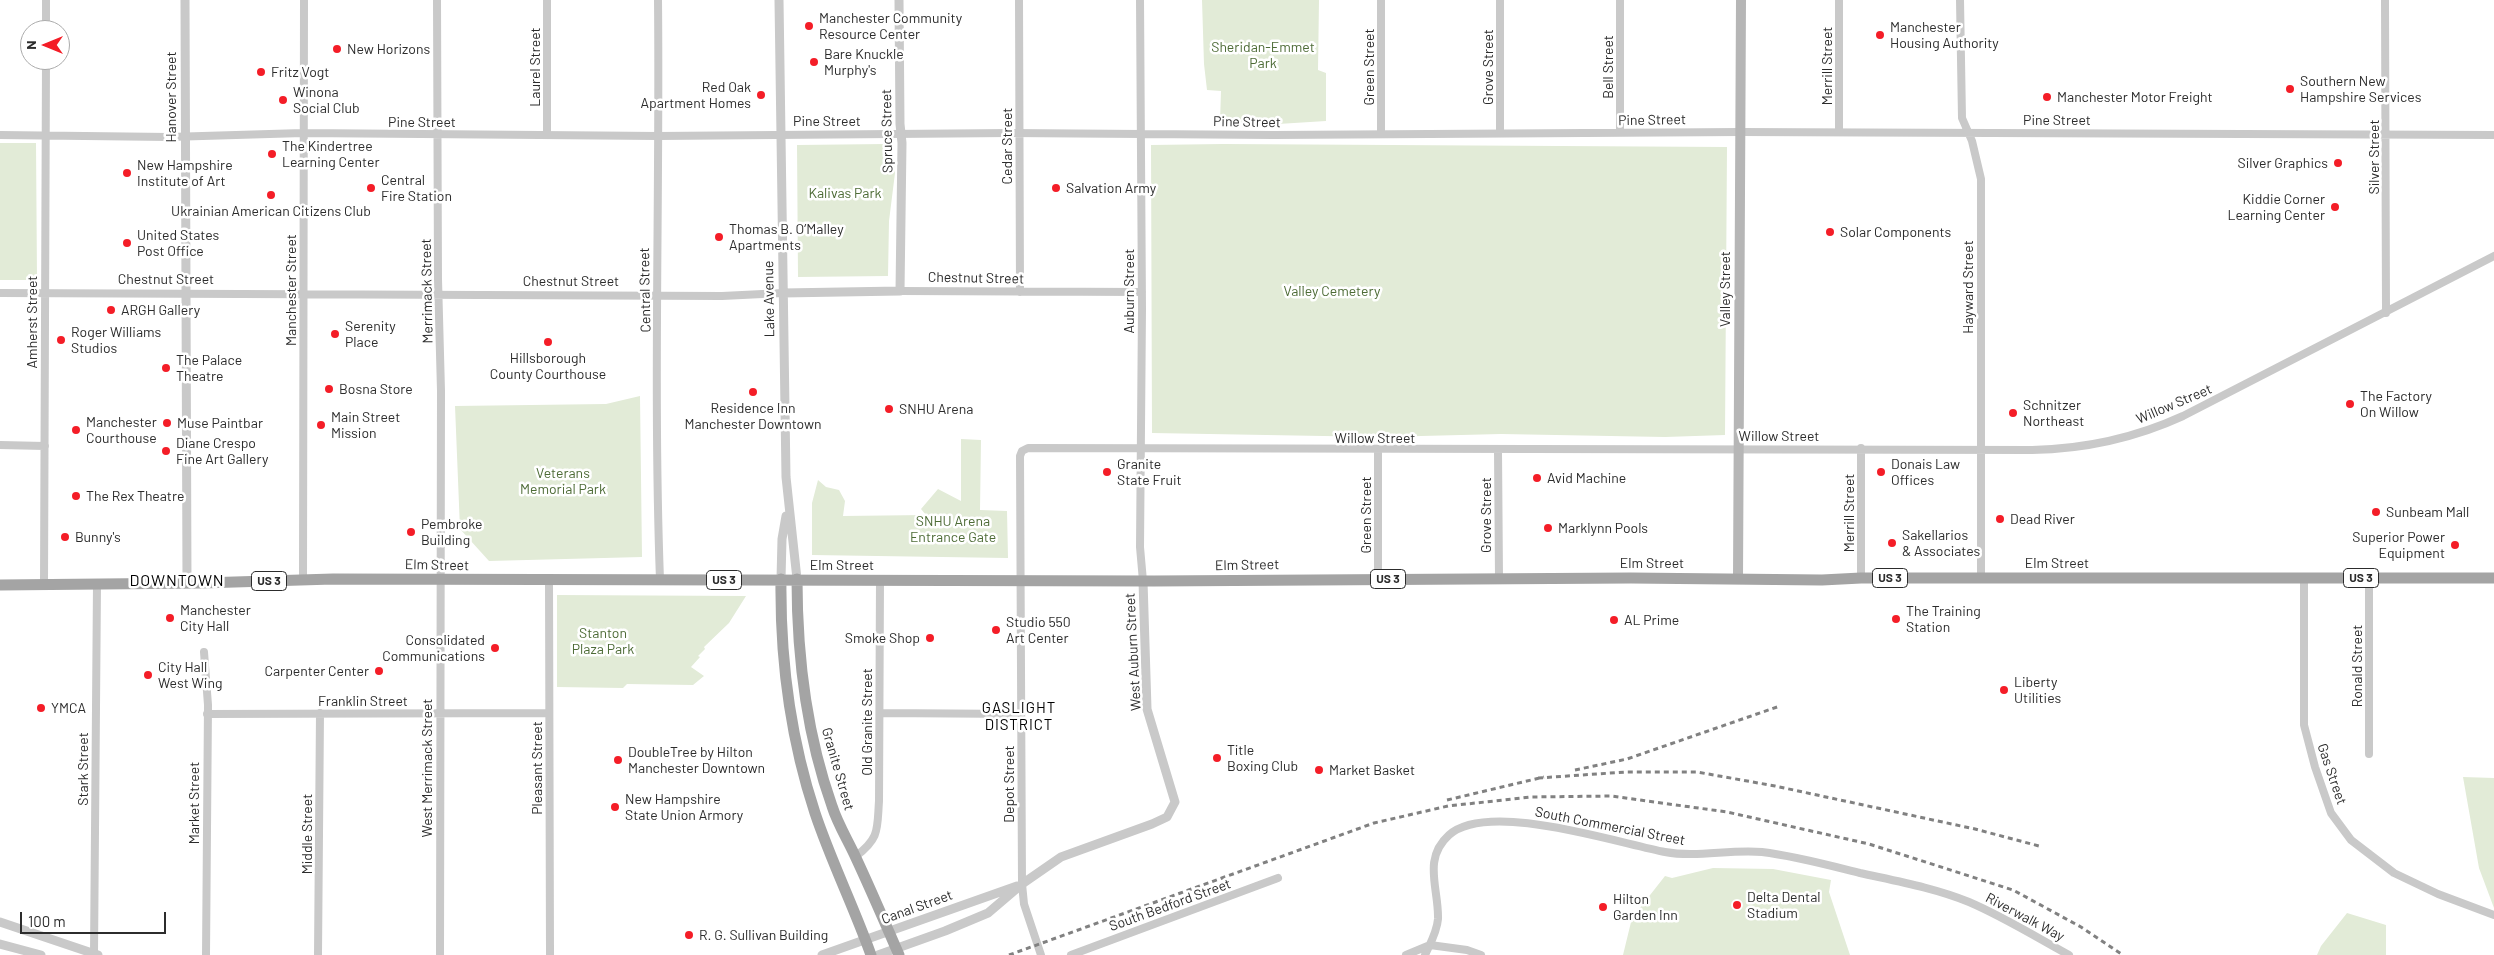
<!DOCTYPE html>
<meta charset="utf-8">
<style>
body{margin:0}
#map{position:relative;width:2494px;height:955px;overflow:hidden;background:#fff;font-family:Barlow,sans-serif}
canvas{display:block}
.north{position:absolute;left:20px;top:20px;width:50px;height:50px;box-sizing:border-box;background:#fff;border:1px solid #ababab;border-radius:50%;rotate:270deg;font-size:14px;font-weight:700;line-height:20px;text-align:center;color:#2c2c2c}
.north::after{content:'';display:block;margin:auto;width:18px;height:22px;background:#f41d27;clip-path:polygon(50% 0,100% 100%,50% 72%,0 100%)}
.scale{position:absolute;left:20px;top:912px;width:146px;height:22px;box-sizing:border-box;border:2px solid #2c2c2c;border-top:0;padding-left:6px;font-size:15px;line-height:18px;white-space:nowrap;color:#2c2c2c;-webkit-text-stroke:4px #fff;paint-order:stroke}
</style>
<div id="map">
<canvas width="2494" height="955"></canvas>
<div class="north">N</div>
<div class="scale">100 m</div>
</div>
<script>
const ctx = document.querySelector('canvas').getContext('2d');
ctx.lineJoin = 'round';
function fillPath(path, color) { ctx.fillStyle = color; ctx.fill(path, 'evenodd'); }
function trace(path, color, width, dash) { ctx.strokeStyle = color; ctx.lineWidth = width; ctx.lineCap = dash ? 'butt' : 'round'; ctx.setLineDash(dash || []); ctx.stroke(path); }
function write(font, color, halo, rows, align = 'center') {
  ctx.font = font + ' Barlow,sans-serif'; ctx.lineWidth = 5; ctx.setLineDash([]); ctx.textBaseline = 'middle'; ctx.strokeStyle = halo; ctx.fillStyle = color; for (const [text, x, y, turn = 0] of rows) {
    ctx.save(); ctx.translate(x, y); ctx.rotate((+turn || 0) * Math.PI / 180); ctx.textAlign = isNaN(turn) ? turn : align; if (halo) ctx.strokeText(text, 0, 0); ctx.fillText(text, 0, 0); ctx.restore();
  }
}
fillPath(new Path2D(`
 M1202 0H1319L1318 70 1326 73V121L1278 124 1220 122 1221 91 1207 90 1204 64Z
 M0 143H36L37 280H0Z
 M886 144 894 159 895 173 889 221 888 276 798 277 797 145Z
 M1223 144 1727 147 1725 435 1665 437 1501 434 1381 437 1152 433 1151 145Z
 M640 396 642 557 489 561 460 529 455 406 606 404Z
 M961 439 981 440 980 510 1007 511 1008 558 812 555V503L818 480 826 487 839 490 845 501 843 516 926 515 921 509 938 489 961 501Z
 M557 595 746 596 729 623 704 647 705 649 698 656 700 657 691 667 704 676 693 685 627 684 623 688 557 687Z
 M2463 777 2494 778V908L2479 868Z
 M1713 868 1773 869 1831 880 1829 892 1850 955H1623L1632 918 1665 876 1672 878Z
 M2347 913 2386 925V955H2317L2321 946Z`), '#e2ebd7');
trace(new Path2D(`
 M437 0 438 279 441 391 440 955
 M658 0C660 193 653 387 660 580
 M1019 0 1020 292
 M1140 0 1142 308 1140 547 1143 581
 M1500 0V133
 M1620 0V133
 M1960 0 1962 118 1972 141 1981 179V578
 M2385 0 2386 313
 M46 30V0
 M1839 132V0
 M1381 134V0
 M0 135 169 137 303 133 658 136 1010 133 1274 135 1740 132 2494 135
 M547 135V0
 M900 291 1142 292
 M0 293 722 296 783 293
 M0 445 45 446
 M1498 451 1499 578
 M1861 578V448
 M2304 578V725L2315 767 2331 813 2351 840 2394 873 2438 894 2494 915
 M2369 578V754
 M303 579 304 0
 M1378 579V450
 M549 581 550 955
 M44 584 46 60
 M204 652 208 705 206 955
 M880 713 1021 714
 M207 714 549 713
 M856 856C880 838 877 829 879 801L880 580
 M1430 945 1467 950 1481 955
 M94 954 97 584
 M318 955 320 713
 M1041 955 1024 904 1022 884 1020 456 1022 451 1028 448 2032 450C2084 449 2135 438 2183 416L2494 256
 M1071 955 1278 878
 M1406 955 1430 945
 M1425 955C1430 944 1437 932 1438 919 1439 889 1422 859 1449 835 1488 800 1617 843 1665 852 1697 858 1729 849 1762 852 1795 856 1828 865 1860 873 1896 881 1935 888 1969 902 2004 917 2036 937 2069 955`), '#c9c9c9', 8);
trace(new Path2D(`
 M185 0 187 583
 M779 0 786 477 797 579
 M783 293 900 291 902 143 900 124 899 0
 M781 579 782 539 786 516
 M0 922 98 955
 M0 944 41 955
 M822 955 1017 886
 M878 955 945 931 988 913 1022 884 1061 857 1152 824 1167 817 1175 802 1147 709 1143 581`), '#c9c9c9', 9);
trace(new Path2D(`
 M1738 578 1741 0`), '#b6b6b6', 10);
trace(new Path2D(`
 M781 579C780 659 790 737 815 813 831 861 854 907 871 955
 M797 579C797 657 806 733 832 806 838 825 848 840 856 858 871 890 885 923 899 955
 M0 585 202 583 333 579 1154 581 1631 578 1822 580 1861 578H2494`), '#a4a4a4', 11);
trace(new Path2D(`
 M1575 770 1627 759 1780 706
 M1538 778 1626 772H1697L1775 786 1975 829 2039 846
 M1447 800 1544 777
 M1009 955 1374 823 1448 806 1531 797 1611 796 1727 812 1869 844 2013 890 2081 927 2123 955`), '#818181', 3, [5, 4]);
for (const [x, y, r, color] of [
 [809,26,5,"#f41d27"],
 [1880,35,5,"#f41d27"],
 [337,49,5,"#f41d27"],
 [814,62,5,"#f41d27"],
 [261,72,5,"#f41d27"],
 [2290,89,5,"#f41d27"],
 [761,95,5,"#f41d27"],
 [2047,97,5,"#f41d27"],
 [283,100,5,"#f41d27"],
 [272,154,5,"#f41d27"],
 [2338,163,5,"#f41d27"],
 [127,173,5,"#f41d27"],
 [371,188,5,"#f41d27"],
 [1056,188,5,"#f41d27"],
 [271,195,5,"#f41d27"],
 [2335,207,5,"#f41d27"],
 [1830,232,5,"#f41d27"],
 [719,237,5,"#f41d27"],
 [127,243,5,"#f41d27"],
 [111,310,5,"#f41d27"],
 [335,334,5,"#f41d27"],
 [61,340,5,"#f41d27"],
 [548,342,5,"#f41d27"],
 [166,368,5,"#f41d27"],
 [329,389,5,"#f41d27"],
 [753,392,5,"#f41d27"],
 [2350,404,5,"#f41d27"],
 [889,409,5,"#f41d27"],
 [2013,413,5,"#f41d27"],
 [167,423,5,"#f41d27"],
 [321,425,5,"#f41d27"],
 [76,430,5,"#f41d27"],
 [166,451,5,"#f41d27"],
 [1107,472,5,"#f41d27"],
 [1881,472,5,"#f41d27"],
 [1537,478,5,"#f41d27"],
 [76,496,5,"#f41d27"],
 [2376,512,5,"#f41d27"],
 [2000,519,5,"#f41d27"],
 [1548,528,5,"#f41d27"],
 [411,532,5,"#f41d27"],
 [65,537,5,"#f41d27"],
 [1892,543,5,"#f41d27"],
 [2455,545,5,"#f41d27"],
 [170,618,5,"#f41d27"],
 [1896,619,5,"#f41d27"],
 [1614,620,5,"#f41d27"],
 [996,630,5,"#f41d27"],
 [930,638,5,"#f41d27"],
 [495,648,5,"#f41d27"],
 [379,671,5,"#f41d27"],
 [148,675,5,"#f41d27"],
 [2004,690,5,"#f41d27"],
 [41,708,5,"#f41d27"],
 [1217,758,5,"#f41d27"],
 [618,760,5,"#f41d27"],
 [1319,770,5,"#f41d27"],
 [615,807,5,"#f41d27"],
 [1737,905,5,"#f41d27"],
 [1603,907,5,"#f41d27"],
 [689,935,5,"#f41d27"]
]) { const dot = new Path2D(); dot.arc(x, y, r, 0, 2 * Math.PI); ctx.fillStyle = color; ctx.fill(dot); trace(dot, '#fff', 2); }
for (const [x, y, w] of [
 [1890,578,35],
 [2361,578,35],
 [1388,579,35],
 [724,580,35],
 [269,581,35]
]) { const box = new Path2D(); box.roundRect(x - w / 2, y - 9.5, w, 19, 4); ctx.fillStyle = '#fff'; ctx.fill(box); trace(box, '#2c2c2c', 1); }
write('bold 12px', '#2c2c2c', null, [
 ["US 3",1890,578],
 ["US 3",2361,578],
 ["US 3",1388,579],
 ["US 3",724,580],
 ["US 3",269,581]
]);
write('14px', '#2c2c2c', '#fff', [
 ["Manchester Community",819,18],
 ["Resource Center",819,34],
 ["Manchester",1890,27],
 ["Housing Authority",1890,43],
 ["New Horizons",347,49],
 ["Bare Knuckle",824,54],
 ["Murphy's",824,70],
 ["Fritz Vogt",271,72],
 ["Southern New",2300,81],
 ["Hampshire Services",2300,97],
 ["Red Oak",751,87,"right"],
 ["Apartment Homes",751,103,"right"],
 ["Winona",293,92],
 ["Social Club",293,108],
 ["Manchester Motor Freight",2057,97],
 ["The Kindertree",282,146],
 ["Learning Center",282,162],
 ["Silver Graphics",2328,163,"right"],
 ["New Hampshire",137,165],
 ["Institute of Art",137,181],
 ["Central",381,180],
 ["Fire Station",381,196],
 ["Salvation Army",1066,188],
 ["Kiddie Corner",2325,199,"right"],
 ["Learning Center",2325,215,"right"],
 ["Ukrainian American Citizens Club",271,211,"center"],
 ["Thomas B. O’Malley",729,229],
 ["Apartments",729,245],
 ["Solar Components",1840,232],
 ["United States",137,235],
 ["Post Office",137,251],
 ["ARGH Gallery",121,310],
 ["Serenity",345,326],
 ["Place",345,342],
 ["Roger Williams",71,332],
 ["Studios",71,348],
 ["Hillsborough",548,358,"center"],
 ["County Courthouse",548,374,"center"],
 ["The Palace",176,360],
 ["Theatre",176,376],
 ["Bosna Store",339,389],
 ["The Factory",2360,396],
 ["On Willow",2360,412],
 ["Schnitzer",2023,405],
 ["Northeast",2023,421],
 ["Residence Inn",753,408,"center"],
 ["Manchester Downtown",753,424,"center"],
 ["SNHU Arena",899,409],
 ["Main Street",331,417],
 ["Mission",331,433],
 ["Manchester",86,422],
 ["Courthouse",86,438],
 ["Muse Paintbar",177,423],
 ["Diane Crespo",176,443],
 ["Fine Art Gallery",176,459],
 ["Granite",1117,464],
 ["State Fruit",1117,480],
 ["Donais Law",1891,464],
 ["Offices",1891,480],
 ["Avid Machine",1547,478],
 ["The Rex Theatre",86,496],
 ["Sunbeam Mall",2386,512],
 ["Dead River",2010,519],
 ["Pembroke",421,524],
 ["Building",421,540],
 ["Marklynn Pools",1558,528],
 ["Sakellarios",1902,535],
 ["& Associates",1902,551],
 ["Bunny's",75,537],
 ["Superior Power",2445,537,"right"],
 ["Equipment",2445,553,"right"],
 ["Manchester",180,610],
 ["City Hall",180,626],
 ["The Training",1906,611],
 ["Station",1906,627],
 ["AL Prime",1624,620],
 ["Studio 550",1006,622],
 ["Art Center",1006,638],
 ["Smoke Shop",920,638,"right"],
 ["Consolidated",485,640,"right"],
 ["Communications",485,656,"right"],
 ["City Hall",158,667],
 ["West Wing",158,683],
 ["Carpenter Center",369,671,"right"],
 ["Liberty",2014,682],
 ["Utilities",2014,698],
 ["YMCA",51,708],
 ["Title",1227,750],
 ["Boxing Club",1227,766],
 ["DoubleTree by Hilton",628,752],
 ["Manchester Downtown",628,768],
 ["Market Basket",1329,770],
 ["New Hampshire",625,799],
 ["State Union Armory",625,815],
 ["Delta Dental",1747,897],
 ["Stadium",1747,913],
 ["Hilton",1613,899],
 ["Garden Inn",1613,915],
 ["R. G. Sullivan Building",699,935]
], 'left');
write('14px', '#4d6b36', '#fff', [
 ["Sheridan-Emmet",1263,47],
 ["Park",1263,63],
 ["Kalivas Park",845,193],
 ["Valley Cemetery",1332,291],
 ["Veterans",563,473],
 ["Memorial Park",563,489],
 ["SNHU Arena",953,521],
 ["Entrance Gate",953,537],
 ["Stanton",603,633],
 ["Plaza Park",603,649]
]);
write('14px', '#2c2c2c', '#fff', [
 ["Merrill Street",1827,66,-90],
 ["Laurel Street",535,67,-90],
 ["Green Street",1369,67,-90],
 ["Grove Street",1488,67,-90],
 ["Bell Street",1608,67,-90],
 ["Hanover Street",171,97,-90],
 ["Pine Street",1652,120,-1],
 ["Pine Street",2057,120],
 ["Pine Street",827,121],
 ["Pine Street",422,122],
 ["Pine Street",1247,122,1],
 ["Spruce Street",887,131,-91],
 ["Cedar Street",1007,146,-90],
 ["Silver Street",2374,157,-90],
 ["Chestnut Street",976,278,1],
 ["Chestnut Street",166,279],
 ["Chestnut Street",571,281],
 ["Hayward Street",1968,287,-90],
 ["Valley Street",1725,289,-90],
 ["Manchester Street",291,290,-90],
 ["Central Street",645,290,-91],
 ["Merrimack Street",427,291,-91],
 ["Auburn Street",1129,291,-90],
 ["Lake Avenue",769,299,-91],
 ["Amherst Street",32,322,-90],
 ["Willow Street",2174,404,-23],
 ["Willow Street",1779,436],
 ["Willow Street",1375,438],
 ["Merrill Street",1849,513,-90],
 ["Green Street",1366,515,-90],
 ["Grove Street",1486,515,-90],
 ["Elm Street",1652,563],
 ["Elm Street",2057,563],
 ["Elm Street",437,565,1],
 ["Elm Street",842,565],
 ["Elm Street",1247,565,-1],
 ["West Auburn Street",1133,652,-93],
 ["Ronald Street",2357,666,-90],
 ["Franklin Street",363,701],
 ["Old Granite Street",867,722,-90],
 ["West Merrimack Street",427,768,-90],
 ["Pleasant Street",537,768,-90],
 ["Stark Street",83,769,-90],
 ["Granite Street",838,769,74],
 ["Gas Street",2332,774,71],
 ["Depot Street",1009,784,-90],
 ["Market Street",194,803,-90],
 ["South Commercial Street",1610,826,11],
 ["Middle Street",307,834,-90],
 ["South Bedford Street",1170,905,-20],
 ["Canal Street",917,907,-20],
 ["Riverwalk Way",2025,917,28]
]);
ctx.letterSpacing = '1px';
write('15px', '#000', '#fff', [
 ["GASLIGHT",1019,708],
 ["DISTRICT",1019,725]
]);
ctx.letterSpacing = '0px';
ctx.letterSpacing = '1px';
write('16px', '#000', '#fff', [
 ["DOWNTOWN",177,581]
]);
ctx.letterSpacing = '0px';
</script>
